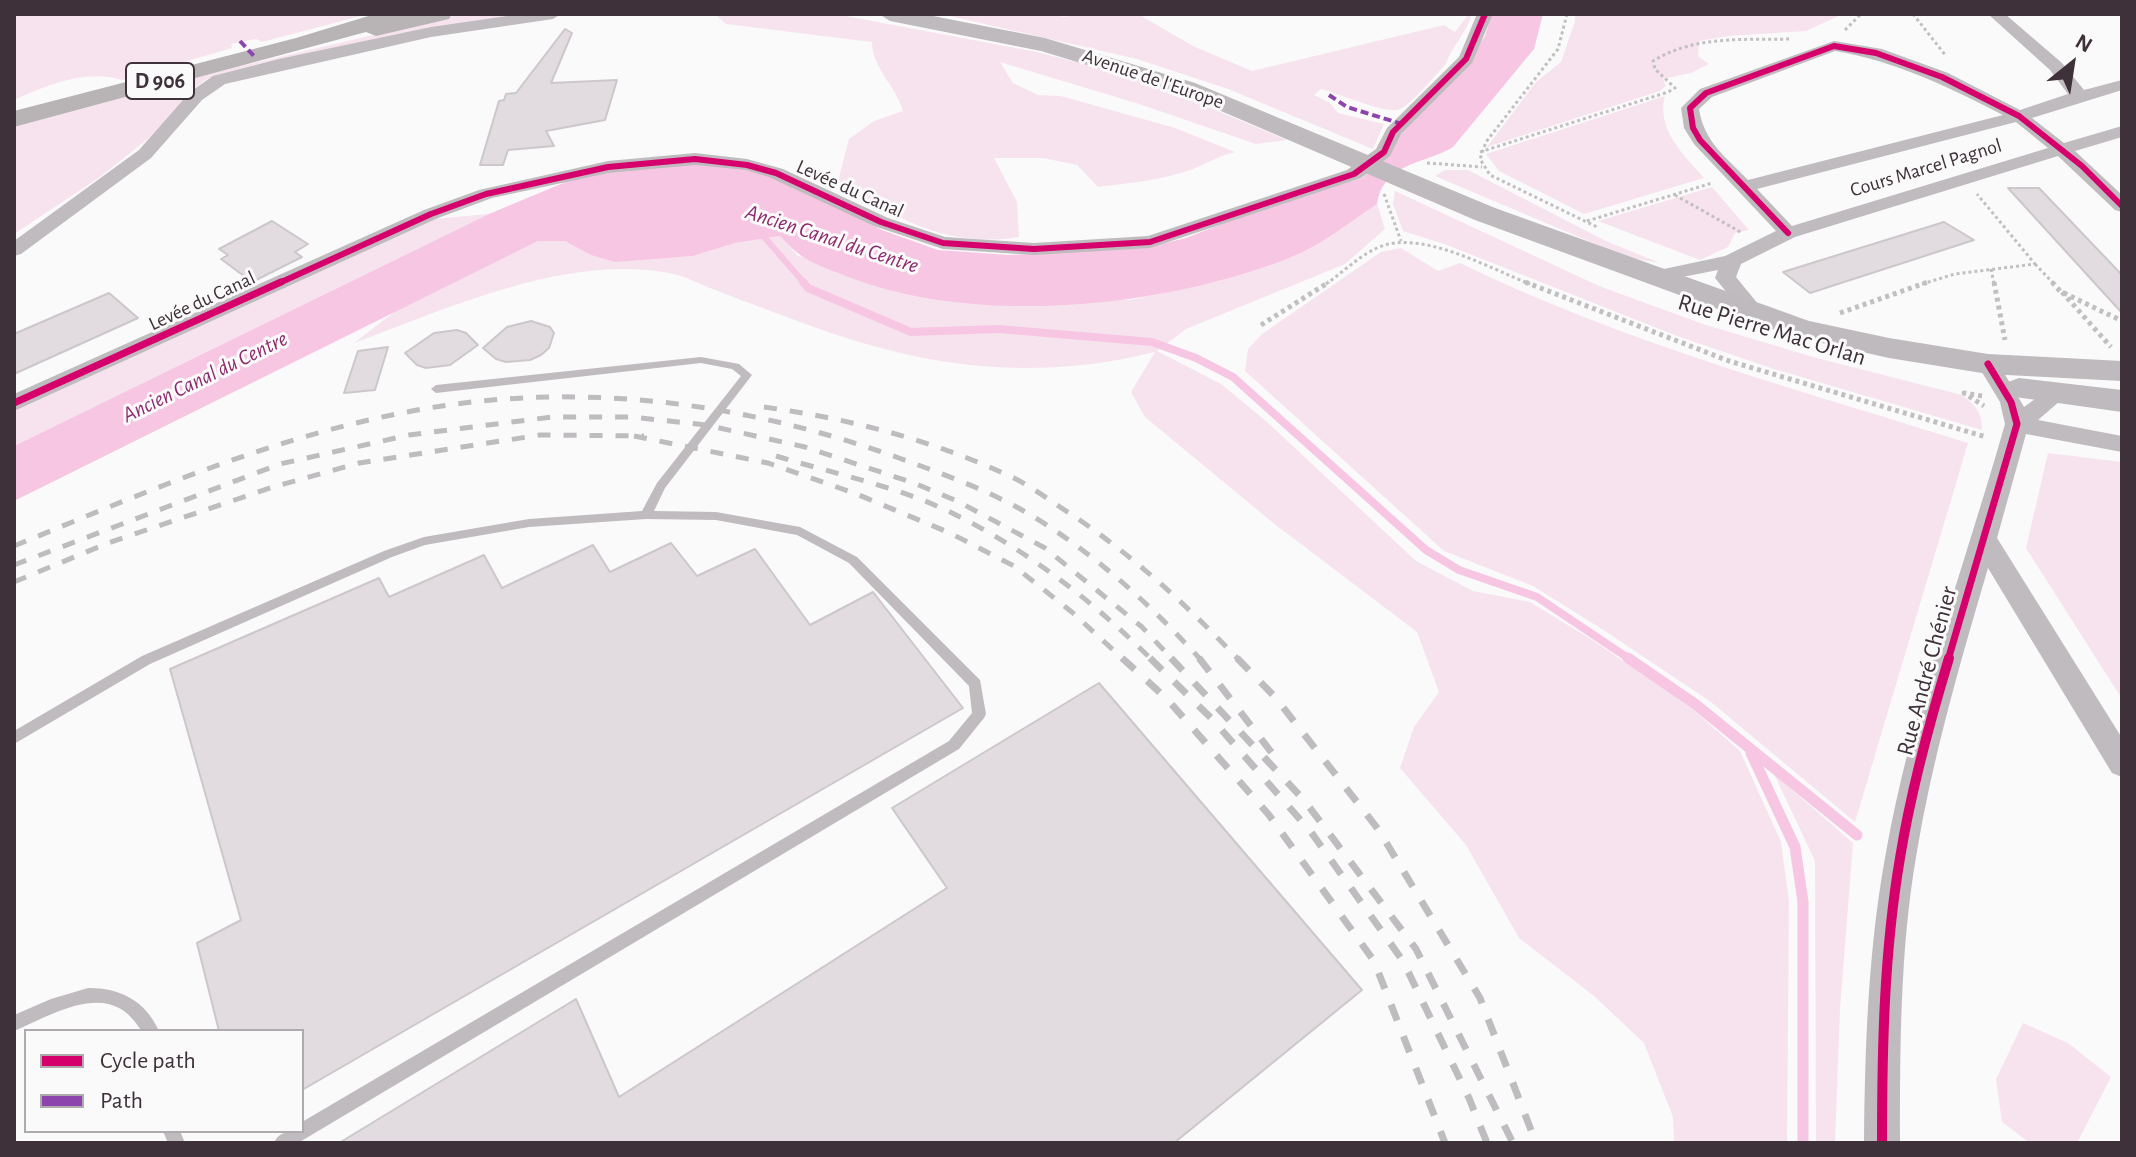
<!DOCTYPE html>
<meta charset="utf-8">
<style>
body{margin:0}
#map{position:relative;width:2136px;height:1157px;overflow:hidden;background:#fafafa;font-family:"Alegreya Sans",sans-serif}
canvas{display:block}
.frame{position:absolute;inset:0;border:16px solid #3e3139;pointer-events:none}
.legend{position:absolute;left:24px;top:1029px;width:280px;height:104px;box-sizing:border-box;background:#fafafa;border:2px solid #afaaad;margin:0;padding:10px 14px;list-style:none;font-size:24px;color:#3e3139}
.legend li{display:flex;align-items:center;gap:16px;height:40px}
.legend b{width:40px;border:2px solid #afaaad}
.north{position:absolute;left:2032px;top:24px;width:80px;height:80px;-webkit-text-stroke:6px #fafafa;paint-order:stroke;rotate:30deg;font-size:22px;font-weight:700;line-height:32px;text-align:center;color:#3e3139}
.north::after{content:'';display:block;margin:auto;width:28px;height:36px;background:#3e3139;clip-path:polygon(50% 0,100% 100%,50% 72%,0 100%)}
</style>
<div id="map">
<canvas width="2136" height="1157"></canvas>
<div class="frame"></div>
<ul class="legend">
<li><b style="height:10px;background:#d6006c"></b>Cycle path</li>
<li><b style="height:10px;background:#8e44ad"></b>Path</li>
</ul>
<div class="north">N</div>
</div>
<script>
const ctx = document.querySelector('canvas').getContext('2d');
ctx.lineJoin = 'round';
function fillPath(path, color) { ctx.fillStyle = color; ctx.fill(path, 'evenodd'); }
function trace(path, color, width, dash) { ctx.strokeStyle = color; ctx.lineWidth = width; ctx.lineCap = dash ? 'butt' : 'round'; ctx.setLineDash(dash || []); ctx.stroke(path); }
function write(font, color, halo, rows, align = 'center') {
  ctx.font = font + ' "Alegreya Sans",sans-serif'; ctx.lineWidth = 6; ctx.setLineDash([]); ctx.textBaseline = 'middle'; ctx.strokeStyle = halo; ctx.fillStyle = color; for (const [text, x, y, turn = 0] of rows) {
    ctx.save(); ctx.translate(x, y); ctx.rotate((+turn || 0) * Math.PI / 180); ctx.textAlign = isNaN(turn) ? turn : align; if (halo) ctx.strokeText(text, 0, 0); ctx.fillText(text, 0, 0); ctx.restore();
  }
}
fillPath(new Path2D(`
 M14 14H368L262 42 256 39 231 44 232 48 122 80C85 69 48 85 14 100Z
 M463 14H519L400 34 255 65 207 79 193 89 150 137 100 177 14 234V127L237 67Z
 M715 14H835L1037 52 1096 67 1182 96 1287 140 1256 144 1139 104 1000 62 1013 83 1038 95 1061 96 1175 128 1235 152C1219 156 1207 163 1193 169 1163 180 1130 183 1098 187L1077 165 1043 158H994L1017 202 1019 237C947 249 898 217 837 185L849 139 874 121 903 111C896 86 872 68 872 42L726 24Z
 M941 14H1051L1064 17 1078 14H1138L1193 46 1252 71 1444 25 1455 32 1468 15 1471 17C1465 34 1451 48 1446 64 1435 75 1413 103 1400 109 1385 115 1339 93 1321 89L1314 95 1330 103 1338 113 1384 124 1373 149 1228 89 1137 59Z
 M1575 14H1843L1806 31 1728 36 1699 41 1698 56 1709 64 1691 73 1663 79 1666 86 1660 91 1487 147 1536 82 1561 62 1575 21Z
 M1665 96C1656 129 1683 154 1704 178L1584 214 1499 171 1486 154Z
 M1445 170H1468L1606 241 1660 263 1626 257 1435 176Z
 M1712 187 1749 230 1735 233 1728 247 1700 260 1598 221Z
 M1395 191 1599 286 1703 324 1813 357 1962 395C1976 406 1982 412 1982 430L1774 369 1677 336 1447 245 1403 231 1393 204Z
 M1377 204 1385 229 1345 264 1186 329 1157 351 1221 384 1267 422 1416 561 1473 591 1530 602 1594 641 1692 709 1740 751 1781 842 1789 901 1787 1143H1674L1673 1117 1644 1043 1594 996 1519 938 1466 845 1400 768 1414 727 1439 692 1417 632 1272 522 1145 417 1131 392 1155 352C1029 383 920 367 800 322 771 311 743 301 715 290 700 284 685 276 669 273 566 254 449 308 354 343L397 310 538 241H565L658 258 693 256 735 243 780 236 798 256 1130 300 1219 281 1291 257Z
 M489 214 14 446V410L433 219Z
 M1401 248 1438 271 1460 263C1622 342 1796 389 1968 443L1855 822 1711 702 1605 631 1533 586 1444 551 1245 371 1248 349 1262 334 1381 252Z
 M2048 453 2122 462V699L2026 548Z
 M1774 774 1853 843 1840 1009 1835 1143H1816L1815 861Z
 M2023 1023 2068 1043 2111 1077 2077 1143H2030L2002 1122 1996 1079Z`), '#f7e3ee');
fillPath(new Path2D(`
 M1492 14H1543L1534 49 1453 147C1423 165 1384 162 1377 204 1350 222 1320 246 1289 258 1162 308 974 327 846 276 816 264 802 261 780 236L735 243 693 256 615 262 591 255 565 241H538L14 501V446L489 214 568 181 623 169 685 164 752 169 835 206 882 230 938 250 1009 255 1144 248 1186 238 1262 208 1362 178 1387 156 1399 136 1466 65 1485 36Z`), '#f7c6e3');
trace(new Path2D(`
 M759 231 805 284`), '#f7c6e3', 6);
trace(new Path2D(`
 M803 282 808 288 911 332 999 329 1152 342 1196 358 1233 377 1426 550 1459 570 1537 597 1631 660`), '#f7c6e3', 8);
trace(new Path2D(`
 M1628 658 1695 704 1857 835
 M1751 753 1795 847 1803 902V1143`), '#f7c6e3', 11);
const building = new Path2D(`
 M565 29 572 33 551 83 617 80 605 120 546 131 554 146 508 150 503 165H480L499 101 504 100 506 94 516 93Z
 M2008 188H2039L2122 275V313Z
 M272 221 308 244 295 252 302 257 252 282 221 259 228 255 219 249Z
 M1944 222 1974 240 1810 293 1783 272Z
 M109 293 138 318 14 374V334Z
 M531 321 550 327 554 333 549 348 541 355 530 360 506 362 496 359 483 348 507 327Z
 M457 330 466 333 478 345 450 365 426 368 417 365 405 353 434 333Z
 M388 347 375 390 344 393 358 351Z
 M671 543 697 576 755 549 810 625 873 592 963 708 302 1090V1031H219L197 943 241 920 170 669 379 578 389 597 484 555 502 588 593 545 610 572Z
 M1099 683 1362 990 1174 1143H339L576 999 619 1097 947 888 892 808Z`);
fillPath(building, '#e2dce0');
trace(building, '#cdc7cb', 2);
trace(new Path2D(`
 M1567 14 1558 49 1486 142 1480 159 1490 175 1597 227
 M1913 14 1946 56
 M1845 30 1861 14
 M1480 152 1668 92 1675 88 1655 69 1653 61C1695 35 1745 40 1792 39
 M1427 163 1482 167
 M1384 194 1401 241
 M1675 195 1742 233
 M1587 221 1712 183
 M2035 264 2054 284
 M1991 269 1994 284
 M1326 284C1342 273 1359 256 1377 248 1420 228 1488 268 1530 284
 M1922 284 1955 274 2035 264 1977 194`), '#c2bfc1', 3, [3, 3]);
trace(new Path2D(`
 M1525 282 1729 361 1986 437
 M1994 282 2005 340
 M2052 282 2060 291 2122 321
 M2062 292 2111 347
 M1840 313 1928 282
 M1261 325 1329 282
 M1982 396 1964 393 1984 406`), '#c2bfc1', 5, [4, 4]);
fillPath(new Path2D(`
 M701 357 739 364 752 375 665 488 654 511 716 512 800 527 857 557 980 680 986 714 984 718 959 749 298 1143H274C279 1131 290 1131 302 1131V1122L949 741 972 713 969 686 849 563 797 535 716 520 646 519 529 527 425 545 392 557 150 664 14 744V731L142 656 384 551 424 537 529 519 642 511 657 483 741 376 732 369 701 363 436 393 431 389 436 385Z
 M88 988C120 988 145 1000 159 1031H142C135 1022 129 1013 119 1008 89 991 42 1019 14 1031V1015L51 999Z
 M163 1131H180L185 1143H168Z`), '#bfbbbe');
fillPath(new Path2D(`
 M521 14H561L553 19 431 37 225 84 202 100 151 158 21 254 14 256V241L139 150 190 92 213 76 279 59 431 27Z
 M1477 14H1493L1472 63 1401 134 1390 156 1361 178 1150 248 1034 255 943 249 874 226 769 177 746 170 695 165 608 173 492 198 438 218 14 411V394L424 210 479 190 608 161 695 153 747 159 783 169 888 218 945 237 1034 243 1148 236 1347 170 1376 149 1387 128 1459 57Z
 M1988 14H2005L2062 63 2084 90 2122 80V90L2032 118 2064 143 2122 126V137L2075 151 2122 195V212L2115 210 2058 156 1795 237 1741 264 1736 277 1763 310 1759 315H1745L1715 278 1718 270 1657 282 1650 280 1647 276 1650 272 1725 256 1776 231 1694 144 1684 128 1681 108 1700 89 1834 41 1882 49 1948 73 2020 110 2068 94 2050 70ZM1835 51C1896 61 1948 87 2003 115L1748 180C1726 157 1704 142 1699 109L1712 97ZM2016 122 2048 148 1792 226 1757 189Z
 M1988 357 1996 359 2024 407 2049 389H2065L2068 394 2038 420 2122 436V452L2026 434 1997 538 2122 738V777L2112 773 1988 568C1960 663 1932 759 1916 857 1900 951 1900 1048 1900 1143H1864C1865 1048 1868 952 1885 858 1911 710 1964 568 2005 424L2000 402 1977 364 1980 359Z`), '#bfbbbe');
fillPath(new Path2D(`
 M879 14H923L1045 38 1195 83 1495 208 1809 321 1889 338 1988 354 2122 361V381L1988 374 1889 358 1791 336 1475 220 1179 93 1041 51 890 21Z
 M2019 378 2122 390V412L2008 396 2003 389 2008 382Z`), '#bebabd');
fillPath(new Path2D(`
 M375 14H452L449 19 376 36 366 32 14 127V111L296 38Z`), '#b8b3b5');
trace(new Path2D(`
 M764 407C851 419 933 440 1014 478 1030 486 1045 497 1060 507 1127 550 1184 602 1239 660
 M634 436 768 463 854 493 950 533 1014 566 1073 613 1124 660
 M776 456C835 474 901 487 956 515 1030 552 1094 602 1152 660
 M14 546C148 491 279 434 423 409 584 381 746 403 899 458 943 474 988 490 1029 514 1094 553 1150 604 1201 660
 M14 565 280 464 409 435 552 417H631L706 425 805 447 914 483 957 501 1045 548 1142 627 1173 660
 M14 582 108 543 273 487 359 463 540 435 644 436`), '#bebcbe', 5, [13, 13]);
trace(new Path2D(`
 M1122 658 1167 699 1269 815 1374 961 1445 1143
 M1150 658 1212 719 1311 832 1403 961 1469 1098 1487 1143
 M1171 658 1304 800 1416 949 1513 1143
 M1199 658 1278 761
 M1237 658 1275 697 1378 829 1480 998 1536 1143`), '#bebcbe', 7, [17, 17]);
trace(new Path2D(`
 M240 41 254 56
 M1329 95 1347 107 1402 124`), '#8e44ad', 4, [8, 4]);
trace(new Path2D(`
 M1788 233 1700 140 1693 128 1690 108 1706 93 1834 46 1876 53 1942 77 2019 116 2082 166 2122 206
 M277 284 431 214 486 194 608 167 695 159 747 165 776 173 881 222 943 243 1034 249 1150 242 1354 174 1384 152 1393 132 1466 59 1485 14`), '#d6006c', 6);
trace(new Path2D(`
 M14 403 281 282
 M1948 660 2017 424 2011 402 1988 364`), '#d6006c', 7);
trace(new Path2D(`
 M1882 1143C1882 1048 1884 952 1900 858 1911 790 1929 724 1949 658`), '#d6006c', 10);
write('20px', '#3e3139', '#fafafa', [
 ["Avenue de l'Europe",1153,79,19],
 ["Cours Marcel Pagnol",1926,168,-17],
 ["Levée du Canal",850,189,24],
 ["Levée du Canal",202,301,-25]
]);
for (const [x, y, w] of [
 [160,81,68]
]) { const box = new Path2D(); box.roundRect(x - w / 2, y - 18, w, 36, 6); ctx.fillStyle = '#fafafa'; ctx.fill(box); trace(box, '#3e3139', 2); }
write('bold 22px', '#3e3139', null, [
 ["D 906",160,81]
]);
write('italic 22px', '#8d296d', '#fafafa', [
 ["Ancien Canal du Centre",832,239,18],
 ["Ancien Canal du Centre",205,377,-26]
]);
write('24px', '#3e3139', '#fafafa', [
 ["Rue Pierre Mac Orlan",1772,330,17],
 ["Rue André Chénier",1927,671,-75]
]);
</script>
